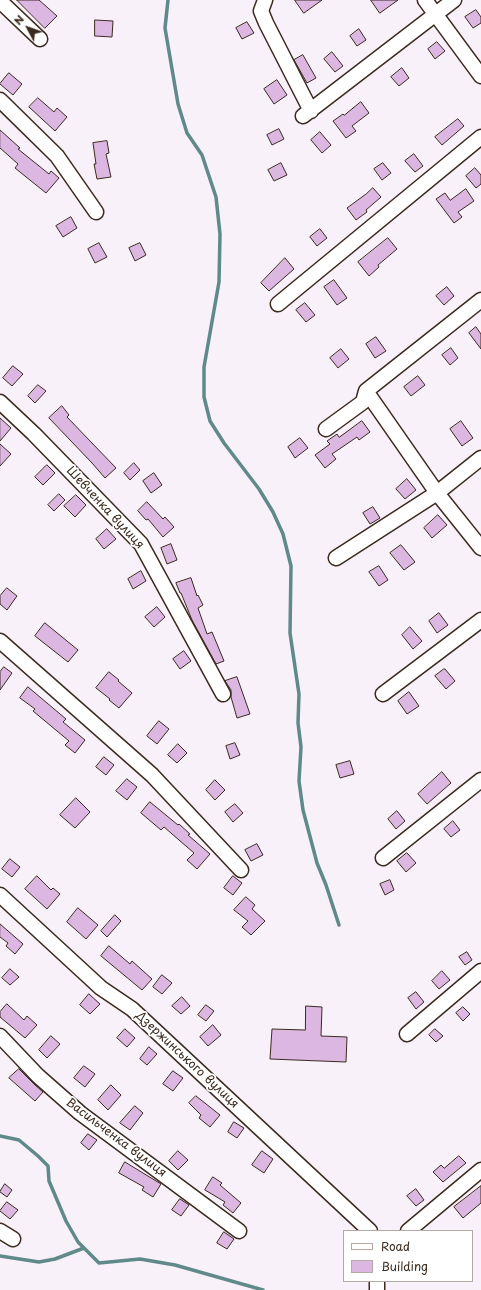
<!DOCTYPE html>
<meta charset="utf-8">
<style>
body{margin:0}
#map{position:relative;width:481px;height:1290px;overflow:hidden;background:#f8f1f9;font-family:"Playpen Sans",sans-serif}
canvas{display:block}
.legend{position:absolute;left:343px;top:1230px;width:130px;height:52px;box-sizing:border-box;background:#fff;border:1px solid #b1aaa5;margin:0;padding:5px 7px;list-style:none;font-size:12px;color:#3b2a1e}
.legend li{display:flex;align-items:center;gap:8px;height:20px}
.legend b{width:20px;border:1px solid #b1aaa5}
.north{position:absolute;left:8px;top:8px;width:40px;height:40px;-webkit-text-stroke:3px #fff;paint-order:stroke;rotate:311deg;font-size:11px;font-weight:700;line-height:16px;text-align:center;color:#3b2a1e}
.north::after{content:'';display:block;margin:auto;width:14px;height:18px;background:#3b2a1e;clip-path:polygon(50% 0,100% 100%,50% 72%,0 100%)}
</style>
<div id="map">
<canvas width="481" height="1290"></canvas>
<ul class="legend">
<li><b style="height:5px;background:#fff"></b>Road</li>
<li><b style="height:11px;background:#dbb7e2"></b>Building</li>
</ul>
<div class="north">N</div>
</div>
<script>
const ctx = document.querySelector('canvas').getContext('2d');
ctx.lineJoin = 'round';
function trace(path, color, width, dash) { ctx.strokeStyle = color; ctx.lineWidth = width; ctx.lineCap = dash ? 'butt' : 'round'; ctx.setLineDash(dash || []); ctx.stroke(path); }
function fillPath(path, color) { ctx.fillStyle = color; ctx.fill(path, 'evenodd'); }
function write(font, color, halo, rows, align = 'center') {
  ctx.font = font + ' "Playpen Sans",sans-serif'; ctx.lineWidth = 3.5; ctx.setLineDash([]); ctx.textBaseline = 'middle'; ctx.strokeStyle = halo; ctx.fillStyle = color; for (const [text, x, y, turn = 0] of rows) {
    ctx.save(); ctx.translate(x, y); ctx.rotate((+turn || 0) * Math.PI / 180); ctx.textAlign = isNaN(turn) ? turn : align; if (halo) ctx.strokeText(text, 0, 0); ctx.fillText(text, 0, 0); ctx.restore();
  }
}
trace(new Path2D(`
 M168 0 165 28 178 104 187 133 202 155 216 197 220 234 219 282 204 367V397L210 421 224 443 259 489 273 512 283 534 291 566 290 633 299 694 298 723 301 747 299 781 303 810 317 863 326 885 339 925
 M0 1136 19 1140 38 1156 48 1166 49 1181 66 1221 78 1242 99 1263 140 1259 175 1265 263 1290
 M0 1256 39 1262 55 1259 84 1248`), '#60898a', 3.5);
const building = new Path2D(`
 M17 0H39L57 16 45 28Z
 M295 0H322L304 13Z
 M371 0H398L380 13Z
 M476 10 481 17V23L473 28 465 17Z
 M95 20 113 21 112 37 95 36Z
 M247 22 254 33 242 39 236 28Z
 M359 29 366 40 357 46 350 36Z
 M437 42 445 51 435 59 428 49Z
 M332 52 343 66 335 72 324 59Z
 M303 55 316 78 307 83 294 60Z
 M402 68 409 78 399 86 391 77Z
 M9 73 22 84 13 95 0 84Z
 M277 80 287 95 274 104 264 89Z
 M38 98 54 112 57 108 67 117 55 131 29 107Z
 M361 102 369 113 352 126 356 131 346 138 333 121 343 114 344 115Z
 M458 119 464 126 442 145 435 137Z
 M279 129 284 139 272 145 267 135Z
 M0 130 20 148 18 149 49 174 51 171 59 178 46 193 15 168 18 164 0 148Z
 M320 132 331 145 322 153 311 140Z
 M107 141 109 153 106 154 111 177 97 179 94 164H96L93 143Z
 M414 154 423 166 415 172 405 161Z
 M281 163 287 175 274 181 268 170Z
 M383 163 391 173 382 180 374 169Z
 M475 168 481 175V184L476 188 466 176Z
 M373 188 381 197 366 210 367 212 356 220 347 208 366 194Z
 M466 189 474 201 458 212 462 217 454 223 436 199 445 193 450 200Z
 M71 217 77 228 63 237 56 226Z
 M320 229 327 238 317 246 310 237Z
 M388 238 397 249 378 265 379 267 369 276 358 262Z
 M99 243 107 257 95 263 88 249Z
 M140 243 146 255 135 261 129 248Z
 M285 258 294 269 269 291 261 283Z
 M334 280 347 298 337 305 324 287Z
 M447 287 454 296 444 305 436 296Z
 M305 303 315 315 306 322 296 310Z
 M476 327 481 334V349L469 333Z
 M376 337 386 351 375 358 366 344Z
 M451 348 458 358 450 365 442 355Z
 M341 349 349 359 338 368 330 358Z
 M13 366 23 374 12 386 3 378Z
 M418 376 425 385 411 396 404 387Z
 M38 385 46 391 35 403 28 396Z
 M62 406 69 415 67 417 116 468 105 478 92 463 49 418Z
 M0 418 11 428 0 441Z
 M362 421 370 432 359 440 357 437 332 454 336 459 325 468 315 455 330 444 327 441 337 434 339 437Z
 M461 421 473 438 462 446 450 429Z
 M300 438 308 448 295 458 288 447Z
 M0 444 11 454 0 466Z
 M134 463 140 470 130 480 124 473Z
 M47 465 55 473 43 485 35 477Z
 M154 473 162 485 151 493 143 481Z
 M407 479 416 490 405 499 396 489Z
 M59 494 65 500 54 511 48 505Z
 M76 495 86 505 75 517 64 506Z
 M147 502 163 519 165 517 174 527 163 537 148 519 146 520 138 511Z
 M373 507 380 518 370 524 363 513Z
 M438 515 447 525 432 538 424 528Z
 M107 529 116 539 104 549 96 539Z
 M171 544 177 560 167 564 161 548Z
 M401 545 415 562 404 570 390 553Z
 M379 566 388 580 379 586 369 572Z
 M141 571 146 581 133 589 128 579Z
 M191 578 197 596 198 595 203 605 198 608 207 634 212 632 224 661 216 664 192 620 181 593H180L176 583Z
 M7 588 17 596 7 610 0 604V596Z
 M157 607 165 617 154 627 145 617Z
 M439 613 448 625 437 633 429 621Z
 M45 623 78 650 68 662 35 636Z
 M410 627 422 641 413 649 402 635Z
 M184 651 191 661 180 669 173 659Z
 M4 667 12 673 0 690V672Z
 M444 669H445L455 681 446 689 435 676Z
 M109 672 119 680 118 681 132 693 119 708 109 700 110 699 96 688Z
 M237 677 250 714 237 718 231 697V690L225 681Z
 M28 687 66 719 63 722 85 740 75 753 65 745 69 741 33 711 35 709 20 698Z
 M409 692 419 706 407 714 398 701Z
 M159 721 169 729 157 744 147 736Z
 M235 743 240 755 230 759 226 746Z
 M178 744 187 753 177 763 168 755Z
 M104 757 114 765 106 775 96 767Z
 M350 761 354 774 340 778 336 765Z
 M442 772 451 783 427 804 418 794Z
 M127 779 137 787 127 800 116 791Z
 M215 780 225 790 215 800 206 790Z
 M76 798 90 812 75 828 60 815Z
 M150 802 178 825 179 824 190 834 188 835 210 854 197 869 187 860 194 853 164 827 161 830 141 813Z
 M235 804 243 813 233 822 225 812Z
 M397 811 405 821 396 829 388 819Z
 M453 821 460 830 451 837 444 829Z
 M257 844 263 855 251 861 245 850Z
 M407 853 416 863 406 872 397 861Z
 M10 859 20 867 12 877 2 869Z
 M37 876 51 890 53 888 60 894 47 909 25 889Z
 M233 876 242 883 233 895 224 888Z
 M390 880 394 890 385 895 380 884Z
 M246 897 255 905 252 909 265 921 251 935 242 927 248 921 234 910Z
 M78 908 98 925 86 939 67 922Z
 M115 915 121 921 107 937 101 931Z
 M0 924 23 944 15 954 6 946 8 943 0 937Z
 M109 946 130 964 132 961 152 979 142 990 101 956Z
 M467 952 472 960 465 965 459 957Z
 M10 969 19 977 10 985 2 978Z
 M442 971 450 980 439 989 432 981Z
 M162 975 172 983 162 994 153 987Z
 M416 992 424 1002 416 1009 408 998Z
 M89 994 100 1004 90 1014 80 1005Z
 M182 997 190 1006 181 1014 172 1006Z
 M7 1004 24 1020 27 1016 37 1025 25 1038 0 1017V1012Z
 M206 1005 214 1011 206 1021 198 1015Z
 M306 1006 322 1007 321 1036 347 1037 346 1062 270 1059 272 1029 305 1030Z
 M463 1007 470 1014 463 1021 456 1013Z
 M213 1025 221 1035 208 1046 200 1037Z
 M125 1029 135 1038 127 1047 117 1038Z
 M435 1029 443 1036 436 1042 429 1035Z
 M51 1036 60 1044 47 1058 39 1050Z
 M149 1047 157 1054 147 1065 140 1059Z
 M84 1066 95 1074 85 1087 74 1078Z
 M19 1069 35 1085 43 1092 35 1101 9 1078Z
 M173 1071 183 1078 173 1091 163 1084Z
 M111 1085 121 1095 108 1110 98 1100Z
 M196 1096 220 1115 210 1127 199 1118 201 1115 189 1103Z
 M135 1106 143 1113 130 1130 120 1123Z
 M234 1122 244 1128 237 1138 228 1132Z
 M88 1134 97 1140 89 1150 81 1143Z
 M178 1151 188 1160 178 1170 169 1161Z
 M262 1151 273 1159 264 1173 252 1165Z
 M459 1156 466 1163 443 1182 433 1172 441 1165 444 1168Z
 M125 1162 161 1184 153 1197 142 1190 144 1187 119 1173Z
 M213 1177 222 1183 220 1185 241 1203 233 1213 223 1205 225 1202 205 1190Z
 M5 1184 12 1190 7 1197 0 1192Z
 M481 1186V1203L463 1218 454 1207Z
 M416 1189 424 1200 416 1206 407 1196Z
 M180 1199 189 1205 181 1216 172 1210Z
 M7 1202 18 1210 10 1219 0 1211Z
 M224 1232 234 1239 227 1249 217 1243Z`);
fillPath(building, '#dbb7e2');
trace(building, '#3b2a1e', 1);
const minor = new Path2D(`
 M265 0 261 11 266 23 311 111
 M425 0 481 76
 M0 1 40 39
 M0 100 57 156 96 212
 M303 116 454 0
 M278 304 481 137
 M366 391 437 493 481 548
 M0 402 34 434 141 544 223 694
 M326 429 363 402 366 391 481 300
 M336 558 437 493 481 458
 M0 641 152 775 241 870
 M383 694 481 620
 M383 858 481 780
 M0 895 101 988 132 1009 370 1231
 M407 1034 481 971
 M0 1036 38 1076 80 1113 239 1231
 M0 1231 13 1239
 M408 1231 481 1170
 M377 1281V1290`);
trace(minor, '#3b2a1e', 17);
trace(minor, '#fff', 14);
write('12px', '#3b2a1e', '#fff', [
 ["Шевченка вулиця",105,508,47],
 ["Дзержинського вулиця",187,1060,43],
 ["Васильченка вулиця",116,1138,37]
]);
</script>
